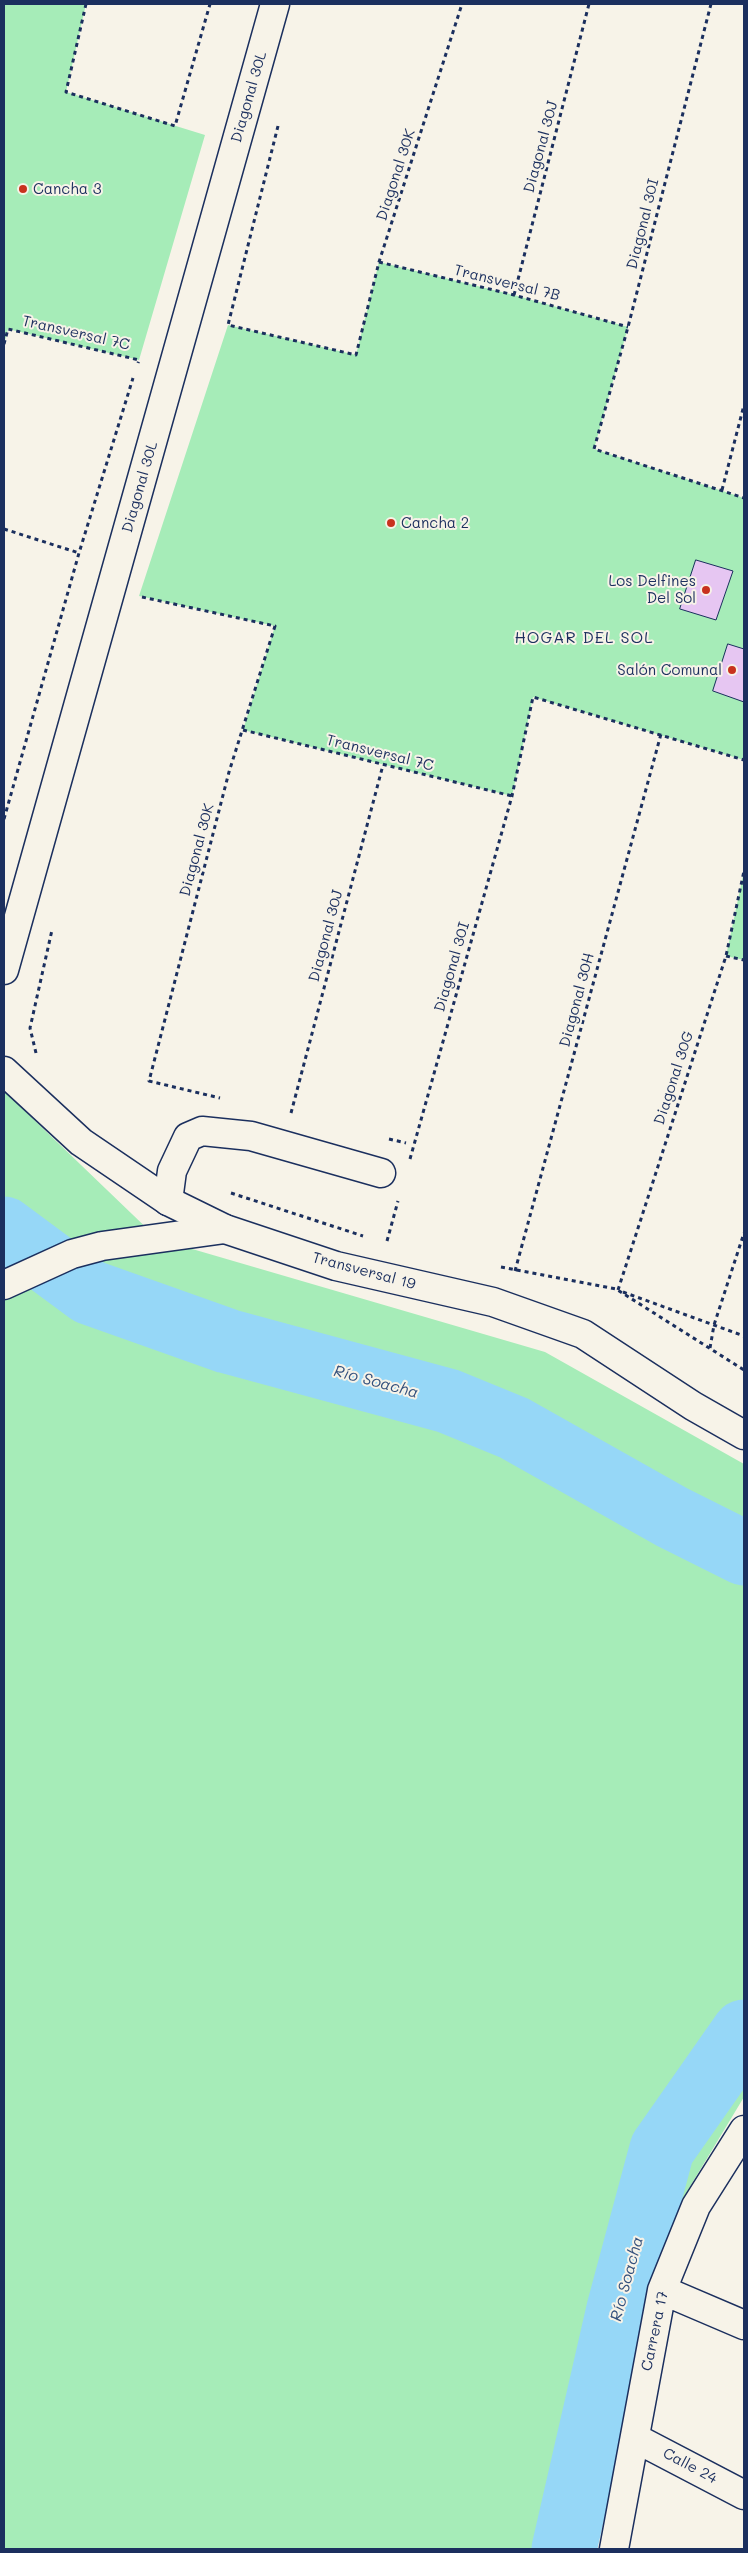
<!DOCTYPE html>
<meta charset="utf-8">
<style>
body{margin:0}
#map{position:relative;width:748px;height:2553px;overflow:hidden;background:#f7f3e8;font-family:Mali,sans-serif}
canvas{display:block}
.frame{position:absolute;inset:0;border:5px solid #1b2f5e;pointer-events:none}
</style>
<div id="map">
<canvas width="748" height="2553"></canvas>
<div class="frame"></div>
</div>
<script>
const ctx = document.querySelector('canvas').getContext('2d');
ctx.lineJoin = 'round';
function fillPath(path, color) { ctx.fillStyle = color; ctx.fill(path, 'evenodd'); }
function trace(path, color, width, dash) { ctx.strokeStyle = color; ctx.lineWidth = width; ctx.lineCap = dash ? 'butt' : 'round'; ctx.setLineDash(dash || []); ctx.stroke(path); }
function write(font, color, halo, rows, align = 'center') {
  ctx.font = font + ' Mali,sans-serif'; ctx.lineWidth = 4; ctx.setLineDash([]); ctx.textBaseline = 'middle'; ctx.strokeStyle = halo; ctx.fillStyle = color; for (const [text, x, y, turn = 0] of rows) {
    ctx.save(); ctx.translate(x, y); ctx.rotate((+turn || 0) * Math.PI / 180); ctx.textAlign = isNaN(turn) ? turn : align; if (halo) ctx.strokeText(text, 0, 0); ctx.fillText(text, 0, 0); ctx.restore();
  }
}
fillPath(new Path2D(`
 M4 4H86L66 92 205 135 139 360 8 329 4 344Z
 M379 262 514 295 628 327 594 449 744 498V760L533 697 512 796 243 730 275 626 139 596 228 325 356 355Z
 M744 871V960L726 956Z
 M4 1091 158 1239 545 1352 744 1464V2097L662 2233 592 2549H4Z`), '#a6ecb8');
trace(new Path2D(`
 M4 1229 89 1292 227 1341 448 1401 514 1428 672 1517 744 1553
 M564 2549 619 2309 662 2149 744 2032`), '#96d7f7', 65);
const building = new Path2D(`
 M696 560 733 571 716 620 680 609Z
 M728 644 744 649V702L713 691Z`);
fillPath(building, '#e6c6f2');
trace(building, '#1b2f5e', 1);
const minor = new Path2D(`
 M168 1201 172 1171 188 1137 202 1131 251 1136 381 1173
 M4 1285 72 1254 102 1246 225 1229
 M662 2290 744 2325
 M635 2438 744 2495
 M614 2549 662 2290 696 2206 744 2130`);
const major = new Path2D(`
 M4 970 275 4
 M4 1071 81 1142 168 1201 225 1229 336 1266 493 1302 583 1334 693 1406 744 1435`);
trace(minor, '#1b2f5e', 31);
trace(major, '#1b2f5e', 31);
trace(new Path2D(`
 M86 4 66 92 175 126 210 4
 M711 4 628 327 594 449 744 498
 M278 126 228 325 356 355 379 262 462 4
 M379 262 514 295 628 327
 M514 295 589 4
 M4 344 8 329 139 360 138 363
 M722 490 744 405
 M4 529 79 553
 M142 597 275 626 229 772 149 1081 220 1098
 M243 730 512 796
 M4 819 79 553 133 378
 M726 956 744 960
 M36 1053 30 1028 52 930
 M291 1113 383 765
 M389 1139 406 1143
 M410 1159 512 796 533 697 744 760
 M231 1193 363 1236
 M387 1241 398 1201
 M501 1267 616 1289 744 1370
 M515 1271 661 734
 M618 1290 726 956 744 871
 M623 1292 744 1336
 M710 1348 714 1325 744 1233`), '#1b2f5e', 3, [4, 4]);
trace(minor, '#f7f3e8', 28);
trace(major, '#f7f3e8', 28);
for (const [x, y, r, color] of [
 [23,189,5,"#c8321e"],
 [391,523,5,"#c8321e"],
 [706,590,5,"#c8321e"],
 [732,670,5,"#c8321e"]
]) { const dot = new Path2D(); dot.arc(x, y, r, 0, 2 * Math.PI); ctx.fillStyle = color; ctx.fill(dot); trace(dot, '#f7f3e8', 2); }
write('15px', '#1b2f5e', '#f7f3e8', [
 ["Diagonal 30L",249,97,-74],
 ["Diagonal 30J",541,147,-75],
 ["Diagonal 30K",396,175,-72],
 ["Diagonal 30I",643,224,-76],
 ["Transversal 7B",507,283,14],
 ["Transversal 7C",76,333,13],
 ["Diagonal 30L",140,487,-74],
 ["Transversal 7C",380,753,14],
 ["Diagonal 30K",197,850,-75],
 ["Diagonal 30J",326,936,-75],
 ["Diagonal 30I",452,967,-74],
 ["Diagonal 30H",577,1000,-75],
 ["Diagonal 30G",674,1078,-72],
 ["Transversal 19",364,1271,15],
 ["Carrera 17",655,2331,-78],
 ["Calle 24",690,2466,28]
]);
write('15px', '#1b2f5e', '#f7f3e8', [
 ["Cancha 3",33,189],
 ["Cancha 2",401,523],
 ["Los Delfines",696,581,"right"],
 ["Del Sol",696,598,"right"],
 ["Salón Comunal",722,670,"right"]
], 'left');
ctx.letterSpacing = '1px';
write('16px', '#1b2f5e', '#f7f3e8', [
 ["HOGAR DEL SOL",584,638]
]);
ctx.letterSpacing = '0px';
write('italic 16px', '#34517d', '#f7f3e8', [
 ["Río Soacha",376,1382,15],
 ["Río Soacha",627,2279,-75]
]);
</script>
